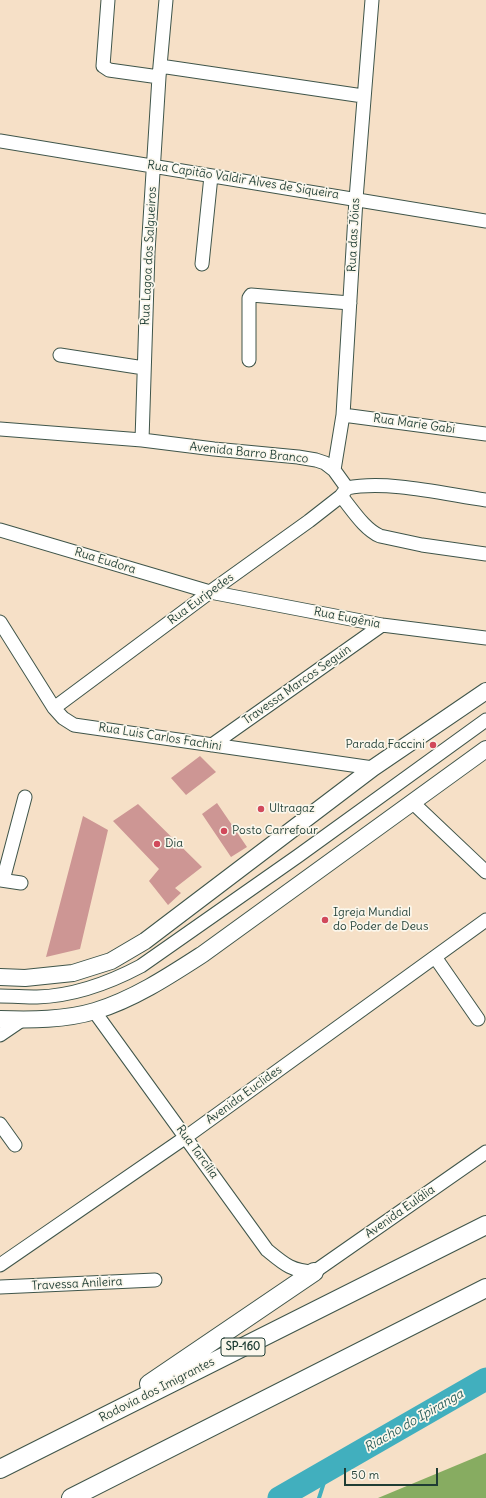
<!DOCTYPE html>
<meta charset="utf-8">
<style>
body{margin:0}
#map{position:relative;width:486px;height:1498px;overflow:hidden;background:#f6e0c7;font-family:Delius,sans-serif}
canvas{display:block}
.scale{position:absolute;left:344px;top:1468px;width:94px;height:18px;box-sizing:border-box;border:2px solid #1f3d34;border-top:0;padding-left:5px;font-size:12px;line-height:14px;white-space:nowrap;color:#1f3d34;-webkit-text-stroke:3px #fbf7ec;paint-order:stroke}
</style>
<div id="map">
<canvas width="486" height="1498"></canvas>
<div class="scale">50 m</div>
</div>
<script>
const ctx = document.querySelector('canvas').getContext('2d');
ctx.lineJoin = 'round';
function fillPath(path, color) { ctx.fillStyle = color; ctx.fill(path, 'evenodd'); }
function trace(path, color, width, dash) { ctx.strokeStyle = color; ctx.lineWidth = width; ctx.lineCap = dash ? 'butt' : 'round'; ctx.setLineDash(dash || []); ctx.stroke(path); }
function write(font, color, halo, rows, align = 'center') {
  ctx.font = font + ' Delius,sans-serif'; ctx.lineWidth = 3.5; ctx.setLineDash([]); ctx.textBaseline = 'middle'; ctx.strokeStyle = halo; ctx.fillStyle = color; for (const [text, x, y, turn = 0] of rows) {
    ctx.save(); ctx.translate(x, y); ctx.rotate((+turn || 0) * Math.PI / 180); ctx.textAlign = isNaN(turn) ? turn : align; if (halo) ctx.strokeText(text, 0, 0); ctx.fillText(text, 0, 0); ctx.restore();
  }
}
fillPath(new Path2D(`
 M486 1453V1498H378Z`), '#87ac61');
trace(new Path2D(`
 M319 1498 328 1470`), '#41afbe', 4);
trace(new Path2D(`
 M279 1498 486 1379`), '#41afbe', 23);
fillPath(new Path2D(`
 M200 756 216 772 186 795 171 778Z
 M217 803 247 847 231 857 202 814Z
 M138 804 202 867 175 888 181 893 168 905 149 881 159 869 113 821Z
 M83 816 108 830 80 949 46 957Z`), '#cd9694');
const minor = new Path2D(`
 M108 0 103 66 109 70 159 77
 M160 66 363 96
 M0 141 486 221
 M202 264 211 176
 M60 355 144 368
 M249 360V298L251 295 350 303
 M343 415 486 434
 M0 429 142 440 214 449 298 457 316 460 325 463 334 470 347 488C388 480 444 494 486 500
 M142 440 148 252 159 77 166 0
 M334 470 343 415 356 199 372 0
 M341 496C352 509 364 529 380 536L422 545 486 554
 M0 530 210 592 382 625 486 638
 M0 622 54 708 63 718 74 725 373 768
 M54 708 210 592 309 521 341 496 347 488
 M212 745 382 625
 M412 802 486 872
 M0 880 21 883
 M3 880 25 797
 M435 957 478 1019
 M0 996C12 996 25 997 37 997 74 996 109 983 141 966L298 856 486 720
 M94 1011 267 1250C284 1264 291 1271 314 1272L486 1152
 M0 1035 22 1020
 M0 1124 15 1145
 M0 1265 186 1137 486 920
 M0 1287 155 1280`);
const major = new Path2D(`
 M0 977 25 978 73 973 111 961 145 941 373 768 486 691
 M0 1019C31 1020 65 1020 95 1011 134 999 169 976 203 954L486 749`);
const highway = new Path2D(`
 M149 1384 314 1272
 M0 1469 486 1225
 M71 1498 486 1288`);
trace(minor, '#3f554a', 15);
trace(major, '#3f554a', 18);
trace(highway, '#3f554a', 20);
trace(minor, '#fff', 13);
trace(major, '#fff', 16);
trace(highway, '#fff', 18);
for (const [x, y, r, color] of [
 [433,745,4,"#d1495b"],
 [261,809,4,"#d1495b"],
 [224,831,4,"#d1495b"],
 [157,844,4,"#d1495b"],
 [325,920,4,"#d1495b"]
]) { const dot = new Path2D(); dot.arc(x, y, r, 0, 2 * Math.PI); ctx.fillStyle = color; ctx.fill(dot); trace(dot, '#fbf7ec', 1.5); }
for (const [x, y, w] of [
 [243,1347,44]
]) { const box = new Path2D(); box.roundRect(x - w / 2, y - 9, w, 18, 3); ctx.fillStyle = '#fbf7ec'; ctx.fill(box); trace(box, '#1f3d34', 1); }
write('bold 11px', '#1f3d34', null, [
 ["SP-160",243,1347]
]);
write('12px', '#1f3d34', '#fbf7ec', [
 ["Rua Capitão Valdir Alves de Siqueira",243,180,9],
 ["Rua das Jóias",354,235,-87],
 ["Rua Lagoa dos Salgueiros",149,256,-87],
 ["Rua Marie Gabi",414,424,8],
 ["Avenida Barro Branco",249,453,6],
 ["Rua Eudora",105,561,17],
 ["Rua Eurípedes",201,599,-36],
 ["Rua Eugênia",347,618,11],
 ["Travessa Marcos Seguin",297,685,-35],
 ["Rua Luis Carlos Fachini",160,737,9],
 ["Avenida Euclides",244,1095,-36],
 ["Rua Tarcília",197,1152,54],
 ["Avenida Eulália",400,1212,-35],
 ["Travessa Anileira",77,1284,-3],
 ["Rodovia dos Imigrantes",157,1390,-27]
]);
write('12px', '#1f3d34', '#fbf7ec', [
 ["Parada Faccini",425,745,"right"],
 ["Ultragaz",269,809],
 ["Posto Carrefour",232,831],
 ["Dia",165,844],
 ["Igreja Mundial",333,913],
 ["do Poder de Deus",333,927]
], 'left');
write('italic 13px', '#295f5d', '#fbf7ec', [
 ["Riacho do Ipiranga",414,1421,-30]
]);
</script>
